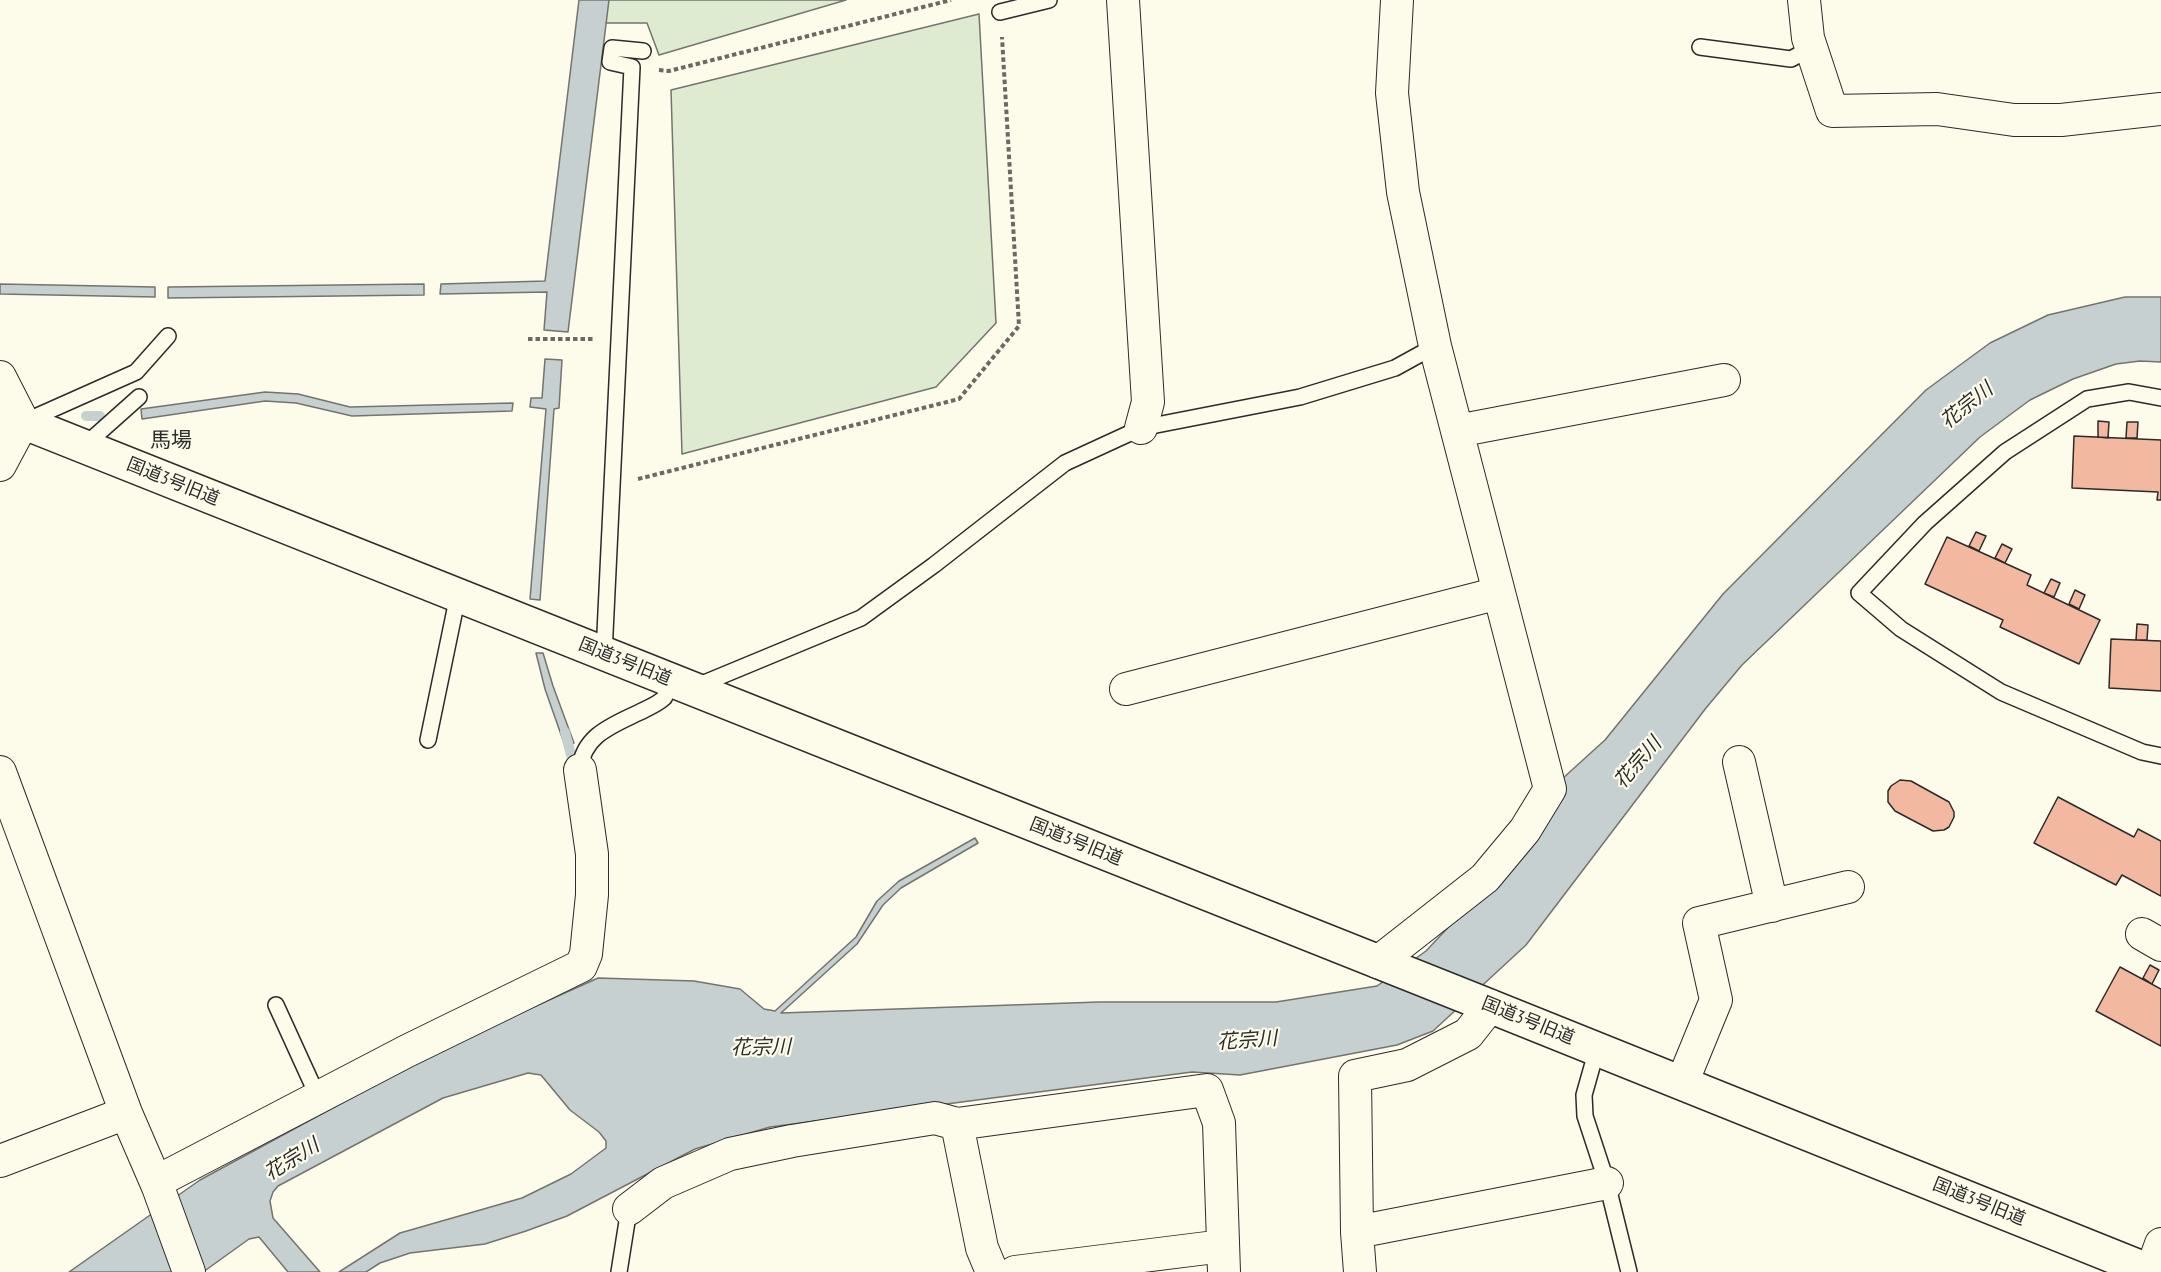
<!DOCTYPE html>
<meta charset="utf-8">
<style>
body{margin:0}
canvas{display:block;background:#fdfbea}
</style>
<canvas width="2161" height="1272"></canvas>
<script>
const ctx = document.querySelector('canvas').getContext('2d');
ctx.lineJoin = 'round';
function fillPath(path, color) { ctx.fillStyle = color; ctx.fill(path, 'evenodd'); }
function trace(path, color, width, dash) { ctx.strokeStyle = color; ctx.lineWidth = width; ctx.lineCap = dash ? 'butt' : 'round'; ctx.setLineDash(dash || []); ctx.stroke(path); }
function write(font, color, halo, rows, align = 'center') {
  ctx.font = font + ' "PT Sans Narrow","Noto Sans JP",sans-serif'; ctx.lineWidth = 4.5; ctx.setLineDash([]); ctx.textBaseline = 'middle'; ctx.strokeStyle = halo; ctx.fillStyle = color; for (const [text, x, y, turn = 0] of rows) {
    ctx.save(); ctx.translate(x, y); ctx.rotate((+turn || 0) * Math.PI / 180); ctx.textAlign = isNaN(turn) ? turn : align; if (halo) ctx.strokeText(text, 0, 0); ctx.fillText(text, 0, 0); ctx.restore();
  }
}
const green = new Path2D(`
 M608 0H846L659 55 647 23H605Z
 M979 14 996 323 936 387 682 454 671 90Z`);
fillPath(green, '#deebd1');
trace(green, '#74746e', 1.5);
const water = new Path2D(`
 M579 0H609L568 332 544 330 547 292 440 294 441 284 545 281Z
 M0 284 155 287V297L0 294Z
 M424 284V295L168 298V287Z
 M2125 297H2161V362L2140 361 2116 364 2073 379 2030 400 1980 437 1742 665 1706 708 1526 945 1433 1031 1397 1045 1240 1075 1192 1072 770 1127 695 1149 567 1216 526 1231 485 1244 410 1253 380 1263 366 1272H339L400 1233 522 1198 571 1174 606 1148V1141L599 1132 570 1110 541 1075 528 1073 443 1098 278 1186 273 1192 270 1201 273 1218 320 1272H288L259 1237 249 1239 203 1272H69L200 1180 447 1046 598 978 694 981 740 989 764 1009 775 1011 856 937 877 901 899 881 975 838 978 843 901 888 883 905 857 944 781 1013 1099 1002H1276L1377 986 1426 951 1487 886 1562 779 1605 740 1723 594 1926 390 1990 343 2048 315Z
 M545 359 562 360 559 408 554 409 540 600 530 599 546 409 530 407 531 398H542Z
 M265 392 298 394 350 407 513 403 512 411 352 416 296 403 265 401 142 419 141 409Z
 M536 653H543L553 686 574 743 565 746 545 689Z`);
fillPath(water, '#c7d0d0');
trace(water, '#74746e', 1.5);
trace(new Path2D(`
 M86 416H100
 M565 732 575 770`), '#c7d0d0', 10);
const building = new Path2D(`
 M2098 421 2109 422 2108 438 2098 437Z
 M2127 422H2138L2137 438H2126Z
 M2074 436 2161 440V500H2157L2158 492 2072 488Z
 M1976 532 1986 536 1979 551 1969 546Z
 M1947 537 2031 575 2027 585 2100 620 2079 664 2000 627 2003 620 1925 584Z
 M2002 544 2012 549 2005 563 1995 558Z
 M2051 579 2060 583 2054 597 2044 593Z
 M2075 590 2085 595 2079 609 2069 604Z
 M2137 624 2148 625 2147 640H2136Z
 M2111 639 2161 641V691L2109 688Z
 M1900 780 1911 781 1949 802 1954 812V817L1949 827 1944 830 1933 831 1895 811 1888 802V791L1891 786Z
 M2058 797 2134 837 2138 829 2161 841V896L2122 875 2116 885 2034 843Z
 M2150 965 2159 970 2152 984 2143 978Z
 M2120 967 2161 989V1046L2096 1011Z`);
fillPath(building, '#f2b8a0');
trace(building, '#2b2b2b', 1.5);
const service = new Path2D(`
 M1000 12 1049 0
 M1700 47 1791 59 1811 48
 M2161 398 2129 392 2087 399 2005 452 1925 523 1859 593 1901 629 2001 692 2142 752 2161 756
 M26 421 136 372 168 336
 M84 446 139 397
 M604 654 632 67 610 62 612 48 643 51
 M697 686 861 618 934 565 1065 463 1141 428 1300 397 1395 368 1435 346
 M428 740 458 595
 M580 770C582 734 616 724 644 710 650 707 659 703 664 698 667 693 669 686 672 681
 M276 1005 318 1097
 M1597 1049 1584 1095 1585 1116 1607 1183 1629 1272
 M619 1272 629 1209`);
const minor = new Path2D(`
 M1123 0 1148 402 1141 428
 M1804 0 1808 38 1832 111 1937 109 2014 120H2061L2161 109
 M0 377 23 422 0 465
 M1457 431 1724 380
 M1126 689 1499 593
 M1739 762 1772 906
 M0 772 126 1113 158 1187 189 1272
 M2142 934 2161 945
 M1378 962 1485 878 1525 830 1550 789 1435 346 1403 192 1392 93 1397 0
 M1682 1083 1716 1000 1699 923 1848 887
 M0 1161 126 1113
 M156 1182 407 1051 581 966 586 954 592 895V854L580 770
 M629 1209 663 1183 730 1154 792 1141 935 1118 957 1124
 M1357 1232 1607 1183
 M992 1272 982 1248 957 1124 1207 1090 1219 1123 1224 1272
 M1015 1272 1223 1246
 M1360 1272 1357 1232 1355 1076 1407 1065 1468 1034 1490 1006
 M2151 1272 2161 1244`);
const tertiary = new Path2D(`
 M0 413 1482 1003 2152 1272`);
trace(service, '#2b2b2b', 18);
trace(minor, '#2b2b2b', 34);
trace(tertiary, '#2b2b2b', 36);
trace(new Path2D(`
 M659 70 669 71 951 0
 M528 339H593
 M638 479 959 399 1019 326 1002 37`), '#6a6964', 4, [4.5, 3]);
trace(service, '#fdfbea', 15);
trace(minor, '#fdfbea', 32);
trace(tertiary, '#fdfbea', 33);
write('18px', '#2b2b2b', '#fdfbea', [
 ["国道3号旧道",173,482,22],
 ["国道3号旧道",625,662,22],
 ["国道3号旧道",1076,842,22],
 ["国道3号旧道",1528,1021,22],
 ["国道3号旧道",1979,1202,22]
]);
write('italic 20px', '#2b2b2b', '#fdfbea', [
 ["花宗川",1967,406,-39],
 ["花宗川",1638,763,-49],
 ["花宗川",1247,1041,-4],
 ["花宗川",761,1048,-1],
 ["花宗川",292,1160,-32]
]);
write('21px', '#2b2b2b', '#fdfbea', [
 ["馬場",171,441]
]);
</script>
